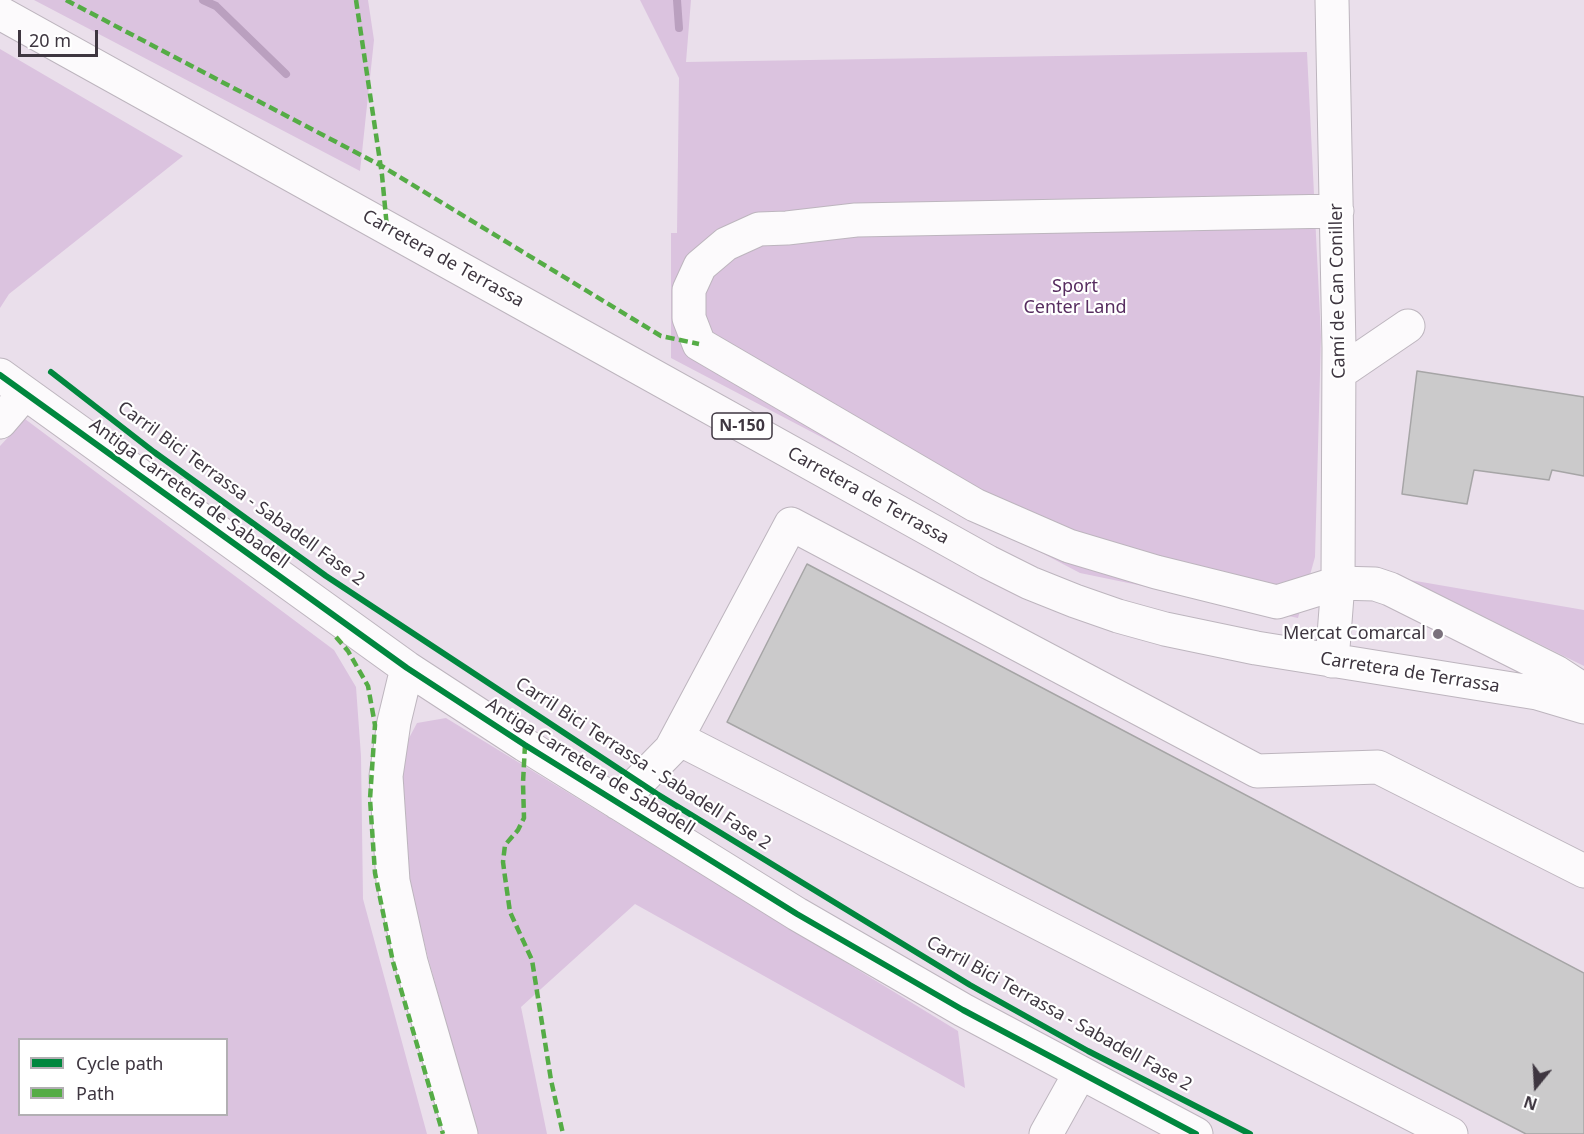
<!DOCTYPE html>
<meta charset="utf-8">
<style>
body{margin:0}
#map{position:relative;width:1584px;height:1134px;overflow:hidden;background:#eadfeb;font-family:"Noto Sans",sans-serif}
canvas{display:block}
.legend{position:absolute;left:18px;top:1038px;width:210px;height:78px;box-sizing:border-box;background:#fff;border:2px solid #b2afb3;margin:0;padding:8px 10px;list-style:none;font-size:18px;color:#3e3640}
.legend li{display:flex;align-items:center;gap:12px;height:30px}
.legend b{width:30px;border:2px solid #b2afb3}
.north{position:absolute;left:1506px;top:1056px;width:60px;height:60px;-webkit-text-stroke:4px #fff;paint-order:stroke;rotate:198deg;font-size:16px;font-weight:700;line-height:24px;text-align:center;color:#3e3640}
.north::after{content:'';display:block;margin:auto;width:21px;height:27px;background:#3e3640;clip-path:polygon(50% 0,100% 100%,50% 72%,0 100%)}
.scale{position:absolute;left:18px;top:30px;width:80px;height:27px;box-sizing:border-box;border:3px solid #3e3640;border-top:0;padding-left:8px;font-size:18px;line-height:21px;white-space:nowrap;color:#3e3640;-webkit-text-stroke:4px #fff;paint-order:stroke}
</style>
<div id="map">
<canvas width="1584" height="1134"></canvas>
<ul class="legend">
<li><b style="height:8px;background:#00873e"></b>Cycle path</li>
<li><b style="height:8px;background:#55ac46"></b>Path</li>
</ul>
<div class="north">N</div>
<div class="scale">20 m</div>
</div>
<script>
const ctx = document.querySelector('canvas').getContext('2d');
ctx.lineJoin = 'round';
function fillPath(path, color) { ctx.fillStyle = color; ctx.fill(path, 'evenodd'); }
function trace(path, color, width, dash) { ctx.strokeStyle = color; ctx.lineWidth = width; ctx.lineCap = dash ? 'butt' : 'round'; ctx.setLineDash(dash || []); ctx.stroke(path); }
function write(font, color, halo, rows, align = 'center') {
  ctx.font = font + ' "Noto Sans",sans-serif'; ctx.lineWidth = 4.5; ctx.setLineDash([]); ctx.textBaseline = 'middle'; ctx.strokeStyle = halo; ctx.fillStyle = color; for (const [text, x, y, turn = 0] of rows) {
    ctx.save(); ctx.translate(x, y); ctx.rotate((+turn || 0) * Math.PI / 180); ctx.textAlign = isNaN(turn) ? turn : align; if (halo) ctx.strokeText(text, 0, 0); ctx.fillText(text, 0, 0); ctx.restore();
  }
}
fillPath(new Path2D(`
 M34 0H368L374 40 360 171Z
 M640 0H691L686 62 1307 52 1321 337 1315 557 1298 618 1080 573 671 358V233H677L679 78Z
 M0 49 183 156 9 294 0 308Z
 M25 419 334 650 356 687 361 756 363 899 427 1134H0V446ZM20 1040H226V1114H20Z
 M1410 580 1584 610V666Z
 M446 718 958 1031 965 1088 635 904 521 1007 547 1134H477L426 950 403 858 398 759 417 723Z`), '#dbc3df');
trace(new Path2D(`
 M203 0 216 6 286 74
 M677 0 679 28`), '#baa0bf', 8);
const building = new Path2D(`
 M1417 371 1584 397V476L1552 470 1549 480 1474 470 1467 504 1402 494Z
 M807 564 1584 973V1134H1526L727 722Z`);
fillPath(building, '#cbcacb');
trace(building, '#a6a5a6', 1.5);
const minor = new Path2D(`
 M1332 0 1339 348 1338 583 1277 602 1156 572 1069 546 975 505 699 344 689 318V290L700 266 726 244 759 229 787 228 856 220 1337 211
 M1339 373 1408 326
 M0 375 407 668 525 745 797 914 963 1010 1196 1134
 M0 422 24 394
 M407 668 394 722 386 776 393 881 411 962 461 1134
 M677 738 1451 1134
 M618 803 671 749 791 524 1257 771 1378 767 1584 871
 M1046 1134 1080 1073`);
const major = new Path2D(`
 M0 13C331 194 658 380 988 562L1030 583 1075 601 1118 616 1165 629 1256 648 1537 693 1584 707
 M1332 661 1338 583 1375 584 1390 589 1556 672 1584 690`);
trace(minor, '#bdb5be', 35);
trace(major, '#bdb5be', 35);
trace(minor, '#fcfafc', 33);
trace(major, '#fcfafc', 33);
trace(new Path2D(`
 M66 0 380 165 661 336 699 344
 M356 0 382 175 387 228
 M336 637 348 651 368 686 375 725 370 799 375 873 393 962 443 1134
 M525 745 523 783 524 818 518 830 505 845 503 862 505 877 510 912 532 960 551 1080 563 1134`), '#55ac46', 4.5, [9, 4.5]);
trace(new Path2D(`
 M51 372 154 452 326 576 657 794 970 985 1088 1051 1250 1134
 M0 375 407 668 525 745 797 914 963 1010 1196 1134`), '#00873e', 6);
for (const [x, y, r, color] of [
 [1438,634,6,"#7a717c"]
]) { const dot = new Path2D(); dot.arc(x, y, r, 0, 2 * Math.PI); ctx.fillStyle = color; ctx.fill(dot); trace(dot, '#fff', 2); }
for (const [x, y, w] of [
 [742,426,60]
]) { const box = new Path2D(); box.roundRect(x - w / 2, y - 13, w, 26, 4.5); ctx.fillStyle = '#fff'; ctx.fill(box); trace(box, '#3e3640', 1.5); }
write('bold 16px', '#3e3640', null, [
 ["N-150",742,426]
]);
write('18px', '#3e3640', '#fff', [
 ["Carretera de Terrassa",443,259,29],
 ["Camí de Can Coniller",1338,291,-91],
 ["Antiga Carretera de Sabadell",189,494,36],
 ["Carril Bici Terrassa - Sabadell Fase 2",241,494,36],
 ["Carretera de Terrassa",868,496,29],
 ["Carretera de Terrassa",1410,673,9],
 ["Carril Bici Terrassa - Sabadell Fase 2",643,764,33],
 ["Antiga Carretera de Sabadell",590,767,32],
 ["Carril Bici Terrassa - Sabadell Fase 2",1059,1014,29]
]);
write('18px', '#572d60', '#fff', [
 ["Sport",1075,287],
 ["Center Land",1075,308]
]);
write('18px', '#3e3640', '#fff', [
 ["Mercat Comarcal",1426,634]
], 'right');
</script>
